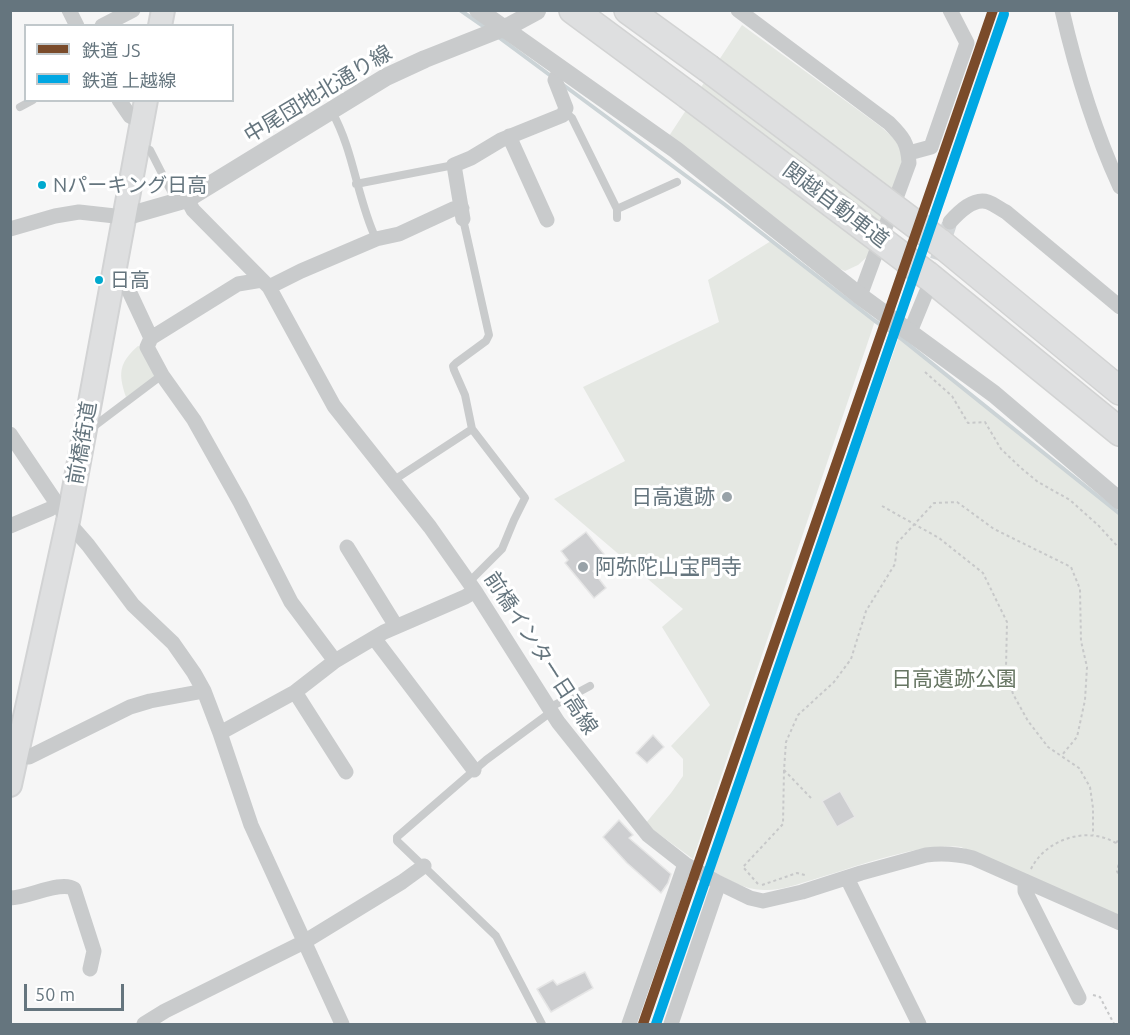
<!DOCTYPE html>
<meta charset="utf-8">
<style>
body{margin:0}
#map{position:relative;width:1130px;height:1035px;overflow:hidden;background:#f6f6f6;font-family:Ubuntu,"Noto Sans JP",sans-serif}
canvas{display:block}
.frame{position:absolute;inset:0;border:12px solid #65757e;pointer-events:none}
.legend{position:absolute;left:24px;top:24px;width:210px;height:78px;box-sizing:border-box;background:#fff;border:2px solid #c1c8cb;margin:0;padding:8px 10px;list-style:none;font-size:18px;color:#65757e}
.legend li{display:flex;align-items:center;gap:12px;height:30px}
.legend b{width:30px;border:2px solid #c1c8cb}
.scale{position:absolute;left:24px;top:984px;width:100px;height:27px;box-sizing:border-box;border:3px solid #65757e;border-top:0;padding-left:8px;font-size:18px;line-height:21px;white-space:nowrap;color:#65757e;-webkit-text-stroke:4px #fff;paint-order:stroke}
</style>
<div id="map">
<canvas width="1130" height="1035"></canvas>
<div class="frame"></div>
<ul class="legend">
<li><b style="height:8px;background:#7a4b2a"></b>鉄道 JS</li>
<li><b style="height:8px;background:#00a7e3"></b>鉄道 上越線</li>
</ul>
<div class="scale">50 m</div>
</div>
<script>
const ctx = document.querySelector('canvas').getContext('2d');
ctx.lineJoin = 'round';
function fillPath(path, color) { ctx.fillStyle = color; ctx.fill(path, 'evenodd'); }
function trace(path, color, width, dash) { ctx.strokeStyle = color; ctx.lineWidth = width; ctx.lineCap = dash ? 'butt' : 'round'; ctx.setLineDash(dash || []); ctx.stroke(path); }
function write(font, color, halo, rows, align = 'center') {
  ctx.font = font + ' Ubuntu,"Noto Sans JP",sans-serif'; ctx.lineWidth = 6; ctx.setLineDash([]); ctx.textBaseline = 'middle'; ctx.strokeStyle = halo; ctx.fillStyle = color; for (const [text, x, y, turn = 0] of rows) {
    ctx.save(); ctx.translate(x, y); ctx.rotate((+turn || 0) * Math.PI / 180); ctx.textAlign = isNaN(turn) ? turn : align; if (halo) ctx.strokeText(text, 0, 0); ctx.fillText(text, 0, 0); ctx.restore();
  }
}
fillPath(new Path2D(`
 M742 25 880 126C889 134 901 143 902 155 904 172 875 237 868 256L858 265 845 271 832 265 669 136Z
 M771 241 875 321 693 859 645 824 671 793 683 776V759L671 746 710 705 662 627 683 609 554 499 625 461 583 387 719 322 708 280Z
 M899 337 1119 514V917L961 847C917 843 856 867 812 880 798 884 782 890 767 890 746 891 728 880 711 870Z
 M138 346 143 347 155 378 126 397C118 373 119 363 138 346Z`), '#e5e8e3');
trace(new Path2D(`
 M460 10 486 28
 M497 36 551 76
 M562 84 724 204 875 321 899 337 1120 514`), '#cbd3d6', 4);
const building = new Path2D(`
 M586 532 608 559 593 571 606 588 594 598 565 563 568 560 561 551Z
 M653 735 664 747 647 763 636 753Z
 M840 791 855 817 837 827 822 801Z
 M619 820 633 835 629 838 671 874 668 883 661 893 627 863 603 837Z
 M585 972 593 988 551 1012 537 989 553 980 557 985Z`);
fillPath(building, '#cdced0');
trace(building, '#e6e6e6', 1.5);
trace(new Path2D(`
 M930 282 950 222`), '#d2d6d8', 15, [15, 8]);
const primary = new Path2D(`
 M160 26 163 10
 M10 785 68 521 146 100`);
const motorway = new Path2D(`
 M573 10 688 95
 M628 10 708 68
 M939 242 1120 391
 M927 275 1120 432`);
trace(primary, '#d2d3d4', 26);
trace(motorway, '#d2d3d3', 30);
trace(new Path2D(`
 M925 372 952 396 968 423 985 422 1001 449 1021 468 1038 482 1070 500 1098 525 1120 549
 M882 506 939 538 983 573 1007 622 1006 668 1013 694 1028 721 1048 747 1079 768 1090 787 1093 808V835
 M811 798 784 770 786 742 798 715 834 682 851 659 866 611 895 564 897 543 934 503 957 502 994 529 1071 567 1080 589 1081 641 1087 667 1085 700 1077 737 1062 755
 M1116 843 1120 838
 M1120 859 1117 871 1120 878
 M1031 869C1046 838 1091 824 1120 846
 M758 884 743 867 783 824 784 770
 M762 885 797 873 805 875
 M1093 995 1100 997 1114 1024`), '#c7c8c9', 2, [3, 3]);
trace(new Path2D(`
 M20 107 33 100
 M332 112C354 151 357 199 376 239
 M565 112 572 118 617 209V218
 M139 146 150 150 176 201
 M356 184 454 165
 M617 209 677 182
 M463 219 489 335 486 341 456 363 453 366 454 370 465 395 472 429 525 498 514 520 502 549 469 582
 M89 430 162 375
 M394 480 472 429
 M549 708 590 686
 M542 1024 496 936 397 841V837L486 760 551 712`), '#c9cbcc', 8);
trace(new Path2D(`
 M69 10 77 26
 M738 10 889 123C903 137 908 143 909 163L860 296
 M1062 10C1076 71 1094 130 1120 187
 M102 26 133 10
 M119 100 130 116 142 122
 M509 136 547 220
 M909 153 931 147 967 43 950 10
 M187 199 193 210 269 287 334 406 430 527 475 591 558 722 648 835 685 864 719 883 750 898 763 901 802 892 861 873 926 855C942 853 957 854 973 858L1120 923
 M463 219 454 165 471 158 501 140 563 115 566 108 555 80 560 70
 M950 222C959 212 974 197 988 202 994 204 1000 209 1006 212L1120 307
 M10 229 55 216 79 212 124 217
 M113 274 122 276 151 338 147 347 162 375 194 420 240 502 291 602 335 661
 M269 287 301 271 376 239 399 234 453 209 462 208
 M910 332 926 293
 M151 338 238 284 262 280
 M10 434 74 529 88 545 133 605 173 643 194 673 204 691 220 733 251 825 342 1024
 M10 526 50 509 56 504
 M347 547 396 626
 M374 638 474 770
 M295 692 346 772
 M220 733 295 692 335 661 384 632 465 597 475 591
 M17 756 29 757 130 707 150 701 204 691
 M847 878 919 1024
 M1025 881V891L1079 998
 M10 898C28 898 61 880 74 889L94 951 90 969
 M144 1024 165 1011 304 942 402 882 424 866
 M629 1024 685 864
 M671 1024 719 883`), '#c9cbcc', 15);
trace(new Path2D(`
 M478 10 676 150 860 296 994 394 1120 501
 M124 217 187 199 386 77 425 59 511 25 537 11`), '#c9cbcc', 18);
trace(primary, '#dedfe0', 22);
trace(motorway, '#dedfe0', 27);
const motorwayBridge = new Path2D(`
 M708 68 939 242
 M688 95 927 275`);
trace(motorwayBridge, '#d2d3d3', 30, []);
trace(motorwayBridge, '#dedfe0', 27);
trace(new Path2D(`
 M643 1024 993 10`), '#7a4b2a', 10);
trace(new Path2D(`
 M656 1024 1004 14`), '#00a7e3', 10);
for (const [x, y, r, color] of [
 [42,185,5,"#00a9ce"],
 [99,280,5,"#00a9ce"],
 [727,497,6,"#98a2a8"],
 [583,567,6,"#98a2a8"]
]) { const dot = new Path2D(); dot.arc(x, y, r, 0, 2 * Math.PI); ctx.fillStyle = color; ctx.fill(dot); trace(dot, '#fff', 2); }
write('20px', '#65757e', '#fff', [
 ["Nパーキング日高",53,185],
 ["日高",110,280]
], 'left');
write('21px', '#65757e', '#fff', [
 ["中尾団地北通り線",318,94,-31],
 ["関越自動車道",836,205,37],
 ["前橋街道",82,443,-80],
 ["前橋インター日高線",541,653,57]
]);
write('21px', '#65757e', '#fff', [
 ["日高遺跡",715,497],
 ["阿弥陀山宝門寺",595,567,"left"]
], 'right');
write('21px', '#677663', '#fff', [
 ["日高遺跡公園",954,679]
]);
</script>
